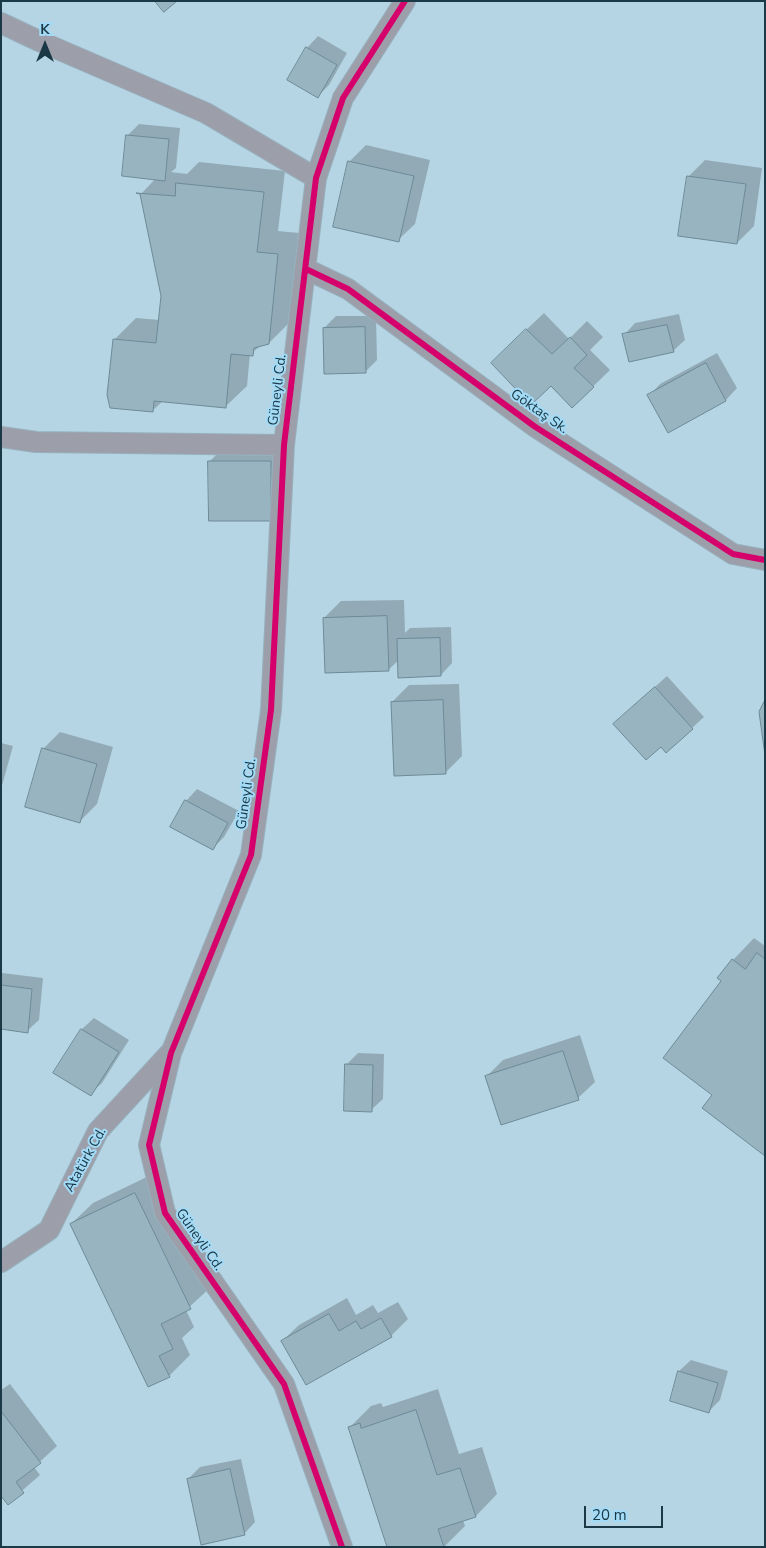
<!DOCTYPE html>
<meta charset="utf-8">
<style>
body{margin:0}
#map{position:relative;width:766px;height:1548px;overflow:hidden;background:#b6d5e4;font-family:"Nunito Sans",sans-serif}
canvas{display:block}
.frame{position:absolute;inset:0;border:2px solid #1a3845;pointer-events:none}
.north{position:absolute;left:20px;top:20px;width:50px;height:50px;-webkit-text-stroke:4px #a3dbf7;paint-order:stroke;rotate:0deg;font-size:14px;font-weight:700;line-height:20px;text-align:center;color:#1a3845}
.north::after{content:'';display:block;margin:auto;width:18px;height:22px;background:#1a3845;clip-path:polygon(50% 0,100% 100%,50% 72%,0 100%)}
.scale{position:absolute;left:584px;top:1506px;width:79px;height:22px;box-sizing:border-box;border:2px solid #1a3845;border-top:0;padding-left:6px;font-size:15px;line-height:18px;white-space:nowrap;color:#1a3845;-webkit-text-stroke:4px #a3dbf7;paint-order:stroke}
</style>
<div id="map">
<canvas width="766" height="1548"></canvas>
<div class="frame"></div>
<div class="north">K</div>
<div class="scale">20 m</div>
</div>
<script>
const ctx = document.querySelector('canvas').getContext('2d');
ctx.lineJoin = 'round';
function fillPath(path, color) { ctx.fillStyle = color; ctx.fill(path, 'evenodd'); }
function trace(path, color, width, dash) { ctx.strokeStyle = color; ctx.lineWidth = width; ctx.lineCap = dash ? 'butt' : 'round'; ctx.setLineDash(dash || []); ctx.stroke(path); }
function write(font, color, halo, rows, align = 'center') {
  ctx.font = font + ' "Nunito Sans",sans-serif'; ctx.lineWidth = 4; ctx.setLineDash([]); ctx.textBaseline = 'middle'; ctx.strokeStyle = halo; ctx.fillStyle = color; for (const [text, x, y, turn = 0] of rows) {
    ctx.save(); ctx.translate(x, y); ctx.rotate((+turn || 0) * Math.PI / 180); ctx.textAlign = isNaN(turn) ? turn : align; if (halo) ctx.strokeText(text, 0, 0); ctx.fillText(text, 0, 0); ctx.restore();
  }
}
fillPath(new Path2D(`
 M318 36 347 53 329 85 318 96 307 48Z
 M139 124 180 128 176 168 171 172 187 174 199 162 285 171 278 231 299 233 290 322 269 343 262 345 250 354 247 386 225 407 163 401 152 411 115 339 136 318 160 320 162 296 142 193 156 178 124 175 128 135Z
 M366 145 430 160 415 224 398 240 349 162Z
 M705 160 762 168 754 226 737 243 688 177Z
 M544 313 569 339 587 321 603 337 590 350 610 370 572 407 509 346Z
 M679 314 685 340 673 351 624 335 635 323Z
 M336 316H376L377 360 366 371 324 328Z
 M717 353 737 388 726 400 669 431 649 396 660 384Z
 M226 445H287L270 520 209 462Z
 M404 600 405 633 410 628 451 627 452 663 441 675 399 660 388 670 324 618 341 601Z
 M667 676 704 717 692 728 626 713Z
 M459 684 462 756 445 773 392 702 409 685Z
 M60 732 113 747 97 804 80 821 43 749Z
 M1 743 13 746 1 789Z
 M197 789 239 811 224 837 213 848 186 801Z
 M754 938 765 946V1154L713 1095 723 981 733 960Z
 M2 973 43 978 39 1020 27 1031 1 1028Z
 M94 1018 129 1040 102 1083 90 1094 55 1073 82 1029Z
 M580 1035 595 1082 578 1098 486 1077 503 1060Z
 M358 1053 384 1054 383 1099 371 1110 346 1065Z
 M157 1172 211 1287 186 1310 194 1327 182 1338 190 1355 169 1376 71 1224 93 1203Z
 M347 1298 356 1315 373 1305 378 1313 398 1302 408 1319 391 1336 282 1341 299 1325Z
 M691 1360 728 1371 720 1400 709 1411 671 1400 679 1371Z
 M10 1384 57 1446 34 1467 40 1475 8 1503 1 1494V1390Z
 M438 1389 459 1454 482 1447 497 1494 476 1516 463 1520 465 1526 444 1547 349 1428 371 1406 381 1403 383 1407Z
 M241 1459 255 1522 244 1534 188 1479 200 1467Z`), '#0003');
const building = new Path2D(`
 M155 1H177L164 12Z
 M306 47 337 65 318 98 287 80Z
 M126 135 169 139 165 181 122 176Z
 M348 161 414 176 399 242 333 227Z
 M687 176 746 184 737 244 678 236Z
 M176 183 264 192 257 252 278 254 269 344 254 348 253 356 231 354 226 408 154 401 153 412 110 408 107 395 113 339 156 343 161 296 140 194 136 193 175 196Z
 M667 325 674 352 629 362 622 334Z
 M365 327 366 373 324 374 323 328Z
 M526 329 552 354 570 337 587 355 574 368 594 387 572 408 551 386 531 405 491 363Z
 M706 363 726 401 668 433 647 395Z
 M208 461H271V521H209Z
 M387 616 389 671 325 673 323 618Z
 M440 638 441 676 398 678 397 639Z
 M655 687 693 729 666 753 661 747 646 760 613 724Z
 M443 700 446 774 394 776 391 702Z
 M765 700V755L759 712Z
 M42 748 97 764 80 823 25 807Z
 M185 800 228 823 213 850 170 827Z
 M757 953 765 959V1156L702 1108 712 1095 663 1058 721 981 717 978 732 959 745 969Z
 M1 985 32 989 28 1033 1 1029Z
 M81 1029 119 1052 91 1096 53 1073Z
 M563 1051 579 1100 501 1125 485 1076Z
 M345 1064 373 1065 372 1112 344 1111Z
 M135 1193 191 1309 161 1324 173 1349 159 1356 170 1377 148 1387 70 1224Z
 M329 1314 339 1331 356 1321 361 1329 381 1318 392 1337 306 1385 281 1341Z
 M678 1371 718 1383 709 1413 670 1401Z
 M416 1410 437 1475 460 1468 476 1517 438 1529 444 1547H387L348 1427 360 1423 361 1428Z
 M1 1411 41 1463 16 1482 24 1493 8 1505 1 1496Z
 M230 1469 245 1535 201 1545 187 1479Z`);
fillPath(building, '#99b4c1');
trace(building, '#6c8a97', 1);
const minor = new Path2D(`
 M1 23 39 41 206 113 316 178
 M306 269 348 289 534 426 733 554 765 560
 M1 437 36 442 284 445
 M1 1262 49 1230 98 1131 169 1054
 M342 1547 284 1384 165 1213 149 1145 171 1053 251 855 271 710 284 445 316 178 343 98 405 1`);
trace(minor, '#97b1be', 22);
trace(minor, '#9c9faa', 20);
trace(new Path2D(`
 M306 269 348 289 534 426 733 554 765 560
 M342 1547 284 1384 165 1213 149 1145 171 1053 251 855 271 710 284 445 316 178 343 98 405 1`), '#d6006c', 6);
write('14px', '#1a3845', '#a3dbf7', [
 ["Güneyli Cd.",278,390,-83],
 ["Göktaş Sk.",539,412,35],
 ["Güneyli Cd.",247,794,-82],
 ["Atatürk Cd.",86,1160,-61],
 ["Güneyli Cd.",199,1240,55]
]);
</script>
